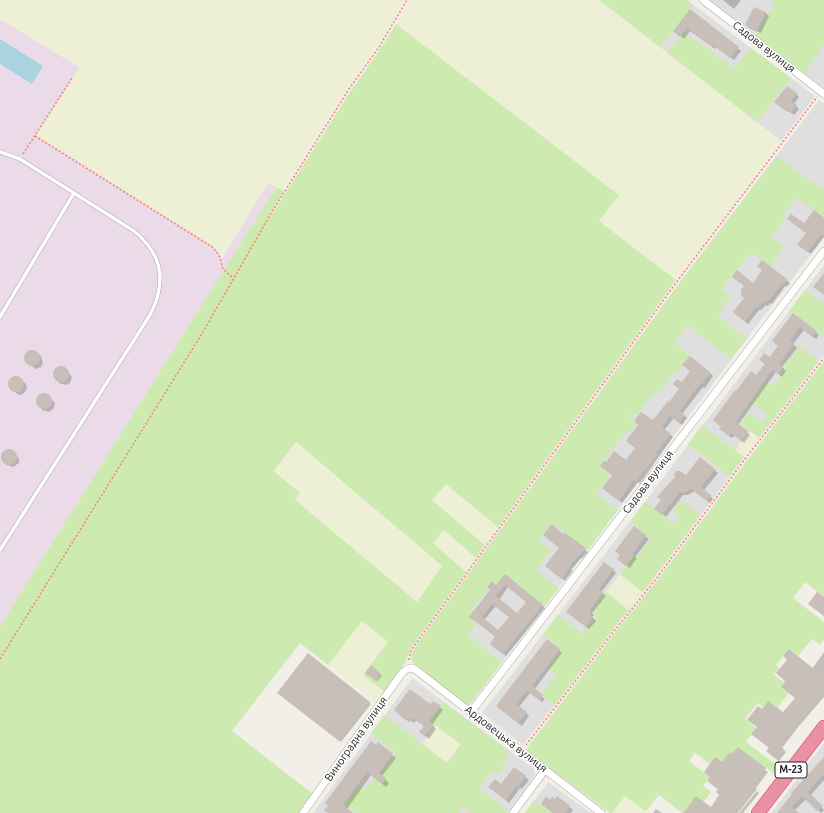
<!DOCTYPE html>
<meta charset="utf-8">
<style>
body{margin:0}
canvas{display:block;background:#f2efe9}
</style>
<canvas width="824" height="813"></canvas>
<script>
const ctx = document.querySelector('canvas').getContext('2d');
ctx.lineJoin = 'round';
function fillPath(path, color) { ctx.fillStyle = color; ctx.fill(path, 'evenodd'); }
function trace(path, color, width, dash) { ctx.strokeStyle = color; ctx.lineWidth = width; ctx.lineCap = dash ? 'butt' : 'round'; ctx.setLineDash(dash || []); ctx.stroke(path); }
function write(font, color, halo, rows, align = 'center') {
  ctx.font = font + ' Ubuntu,sans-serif'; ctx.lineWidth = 3; ctx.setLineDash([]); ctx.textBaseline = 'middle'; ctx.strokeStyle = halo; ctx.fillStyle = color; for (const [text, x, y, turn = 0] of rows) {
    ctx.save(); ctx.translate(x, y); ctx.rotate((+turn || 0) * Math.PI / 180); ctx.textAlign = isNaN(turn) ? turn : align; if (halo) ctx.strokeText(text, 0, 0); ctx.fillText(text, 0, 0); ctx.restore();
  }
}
fillPath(new Path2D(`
 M607 0H687L815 96 781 141 604 4Z
 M709 0H824V90L728 15Z
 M819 100 824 103V237L469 706 413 663 411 655 413 650 677 286Z
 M824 265V355L744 457 658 573 523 745 482 713 645 502Z
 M412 678 534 769 535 775 523 792 507 813H313Z
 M824 743V813H771L782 799Z
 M548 782 591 813H525Z`), '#e0dfdf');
fillPath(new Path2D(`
 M0 19 276 187 0 626Z`), '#ebdbe8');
fillPath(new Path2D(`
 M0 0H405L378 44 344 93 283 190 269 182 222 259 218 252 213 246 36 135 80 67 0 19Z
 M410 0H599L781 141 676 280 599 221 619 195 396 24Z
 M750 431 759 438 744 457 735 450Z
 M296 442 442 567 417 603 295 500 300 493 274 471Z
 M446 483 498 527 485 545 432 500Z
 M444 530 476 558 466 572 433 544Z
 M620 574 643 592 628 610 606 592Z
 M362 621 388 642 363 674 385 692 377 703 328 665Z
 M436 725 461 744 447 763 422 744Z
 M625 796 649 813H612Z`), '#eef0d5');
fillPath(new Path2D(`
 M599 0H687L693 5 660 47Z
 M770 0H824V45L804 74 755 36 775 4Z
 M396 24 619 195 599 221 676 280 498 527 446 484 432 500 485 545 476 558 444 530 433 543 466 572 411 648 406 661 385 692 363 675 388 642 362 621 328 665 300 643 232 731 313 794 299 813H0V626L276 187 284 191 270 215 271 216 348 95 380 49ZM296 442 442 566 417 602 295 500 300 493 274 471Z
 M684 32 735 69 751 48 791 78 757 122 667 53Z
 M777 156 824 190V218L796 197 782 216 785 219 771 237 784 247 770 266 751 252 722 289 731 297 717 316 747 339 731 359 688 325 674 343 690 356 675 375 673 374 659 392 656 391 634 417 631 414 629 417 637 424 630 433 627 431 600 466 611 474 597 494 618 510 588 550 553 523 539 541 551 551 536 570 559 588 545 606 505 574 496 585 491 582 486 588 488 590 472 609 474 611 469 617 477 623 468 635 502 662 469 706 416 666 411 659 413 650 677 286Z
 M805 290 824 304V337L790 310Z
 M799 346 819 361 759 438 740 423 749 412 762 422 768 415 752 402 767 382 773 386 787 368 784 365Z
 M824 361V597L805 582 793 598 824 622V639L820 645 812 639 798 656 789 649 776 665 779 668 774 675 784 682 781 687 789 693 777 708 768 701 763 707 758 703 745 719 756 728 746 742 778 766 773 773 738 747 732 754 730 753 722 762 710 764 695 753 689 761 710 777 703 786 711 792 704 802 682 813 659 795 646 811 625 796 612 813H610L528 752 527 748 617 630 663 573 748 459Z
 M702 425 744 457 729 477 688 444Z
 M681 500 700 516 643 592 620 574 635 555 637 556 651 538 630 522 645 502 674 524 680 516 673 510Z
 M606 592 628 610 555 705 541 694 556 675 548 668 562 650 543 634 558 615 582 634 597 615 592 611Z
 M444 702 509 751 500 775 493 770 479 788 509 811 507 813H471L463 807 458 813H356L345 805 359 786 365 790 375 778 382 784 386 778 380 774 396 753 371 733 384 715 447 763 461 744 430 721Z
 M533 801 540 806 542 805 553 813H525Z`), '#cdebb0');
fillPath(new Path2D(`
 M0 39 43 66 32 84 0 64Z`), '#aad3df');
fillPath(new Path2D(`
 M723 0H741L734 9Z
 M754 8 766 13 769 16 761 33 749 28 746 25Z
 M691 11 741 51 734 60 716 47 715 49 690 31 684 39 678 34Z
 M796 94 799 97 794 104 799 109 794 115 789 111 788 112 779 105Z
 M824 219V237L811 254 801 247 807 233 804 224Z
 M762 261 790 283 787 287 785 286 772 304 770 303 768 306 766 305 761 310 760 309 748 324 737 315 745 298 763 271Z
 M793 314 819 335 816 339 804 330 793 344 797 348 782 367 786 371 782 377 776 372 738 425 750 435 744 443 735 435 732 438 724 432 736 392 756 377 766 365 763 362 770 358 778 346Z
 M32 351 37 353 41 356 43 363 41 367 36 369 26 362 25 357 28 353Z
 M61 367 66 369 72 377 70 383 66 385 59 383 54 375V371Z
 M710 373 713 376 705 388 703 387 682 414 687 418 682 425 674 418 664 430 673 437 640 484 638 482 622 503 607 491 653 422 669 404 680 389 682 384Z
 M13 378H18L26 384 27 389 23 394 19 395 9 388 10 381Z
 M44 394 49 396 55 403 54 408 49 412 42 410 37 402 39 396Z
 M9 449 13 451 19 459V463L13 467 7 465 1 458 2 453Z
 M700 458 718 473 704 490 713 499 710 503 695 491 688 495H683L666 517 659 511Z
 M634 527 649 539 635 557 637 558 630 568 621 562Z
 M563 535 588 552 582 559 581 558 571 570 573 571 565 581 549 569 560 548Z
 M613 570 616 573 601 592 606 596 592 613 594 615 592 617 596 621 589 629 571 615Z
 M505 576 545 608 506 656 494 647 496 637 471 617ZM508 587 527 602 517 614 499 600ZM496 606 510 617 499 631 484 620Z
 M559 650 562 653 534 690 545 699 542 702 530 693 519 707 529 716 522 726 500 709Z
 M824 652V697L799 726 782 748 786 752 779 761 770 754V748L758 727 762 710 783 714 796 698 812 669Z
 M308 655 371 704 341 742 278 693Z
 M371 667 382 676 377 681 367 673Z
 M433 702 443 710 432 725 436 729 429 739 424 735 425 727 416 720 414 723 410 720 409 722 398 713 430 706Z
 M378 744 396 758 382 776 389 783 386 787 371 775 347 809 351 813H329Z
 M738 748 768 772 755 789 724 813H684L711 809 720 796 719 790 711 784 722 764 732 755Z
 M824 765V780L811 795 824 810 821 813 806 799 795 810 797 813H778Z
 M514 768 529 780 522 789 520 788 509 803 493 790 501 785Z
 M757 791 759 793 743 813H739Z
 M557 797 573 810 571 813H553L551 801 555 800Z
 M656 809 662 813H653Z`), '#0003');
fillPath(new Path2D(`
 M754 7 766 12 757 31 745 25Z
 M690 9 739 47 730 58 713 45 712 47 687 28 680 37 673 31Z
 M787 86 797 93 791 101 797 105 791 113 785 108 784 110 774 102Z
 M814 210 824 218V236L821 234 808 252 797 245 806 233 787 219 791 214 804 223Z
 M762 260 787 279 783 285 782 284 768 302 767 301 764 304 762 302 758 308 756 307 745 322 733 312 744 298 741 295V290L744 286 732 277 737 270 753 283 762 270 757 266Z
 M824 273V295L813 287Z
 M793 313 817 331 812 337 800 327 790 341 794 344 779 364 783 368 778 374 772 370 736 422 748 431 741 441 731 433 729 436 719 429 721 427 713 420 735 390 736 391 751 371 756 375 765 364 759 360 764 353 770 357 778 346 772 341Z
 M24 358a8 8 0 1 1 16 0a8 8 0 1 1-16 0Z
 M690 356 711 373 701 385 700 384 680 411 685 415 679 423 670 416 662 427 671 434 656 453 658 454 650 464 636 482 634 480 619 501 602 488 612 475 600 466 604 461 606 462 614 451 626 460 635 448 626 441 638 425 634 421 641 412 653 420 668 401 669 402 679 389 673 384 677 379 682 382 690 371 682 365Z
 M53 374a8 8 0 1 1 16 0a8 8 0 1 1-16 0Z
 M8 384a8 8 0 1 1 16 0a8 8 0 1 1-16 0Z
 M36 401a8 8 0 1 1 16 0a8 8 0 1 1-16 0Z
 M1 457a8 8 0 1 1 16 0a8 8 0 1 1-16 0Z
 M700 457 715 469 701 487 711 495 707 501 691 489 684 493 680 492 662 515 654 509 661 500 657 497 675 477 674 475 676 471H680L686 475Z
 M552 524 563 534 564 532 586 548 569 567 570 568 562 579 545 566 559 548 543 535Z
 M634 526 646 535 633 553 634 555 626 566 617 559 620 555 615 551Z
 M604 562 614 569 599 589 603 592 590 610 592 611 589 614 593 617 586 627 566 612Z
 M505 574 543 605 503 654 490 644 495 636 469 617 490 590 487 587 492 581 496 585ZM505 585 526 602 517 613 496 596ZM492 604 509 617 498 630 482 617Z
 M817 592 824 597V616L808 604Z
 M547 639 560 649 532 686 543 695 539 700 527 691 516 704 527 712 518 723 496 706Z
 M789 649 824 677V691L812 706 796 723 779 745 784 749 776 759 766 751 769 748 751 734 757 727 747 720 758 706 762 709 768 701 783 712 795 698 781 687 785 681 776 673 787 660 783 656Z
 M308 653 370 702 339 741 277 693Z
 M371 665 381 674 376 681 365 673Z
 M410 689 430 704 433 701 441 706 429 721 434 725 425 736 419 732 424 726 413 718 410 721 407 718 405 720 394 710Z
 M371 741 376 745 378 742 393 754 379 773 386 778 382 784 367 772 343 805 353 813H328L324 810 328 806 325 803Z
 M738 747 766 768 753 786 757 789 749 799 738 813H683L696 796 711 807 719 795 716 792 718 789 707 781 710 777 704 772 715 757 722 762 730 752 732 754Z
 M824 757V774L808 792 823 806 817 811 802 796 792 807 799 813H777L792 794 791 793Z
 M514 767 526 776 518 787 517 786 506 800 488 787 495 779 501 784Z
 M546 796 550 800 552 797 555 799 557 796 570 806 565 813H553L541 804Z`), '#c7bfb8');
const lane = new Path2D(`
 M0 152 20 159 134 231C163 255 167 282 150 315L0 550
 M0 317 74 193`);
const street = new Path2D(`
 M703 0 824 94
 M471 712 824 251
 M303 813 402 673C406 669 410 666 416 670L601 813
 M513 813 545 770`);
const highway = new Path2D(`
 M758 813 824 727`);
trace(lane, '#a9a9a9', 4.5);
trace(street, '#a9a9a9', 8);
trace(highway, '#dc2a67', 14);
trace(new Path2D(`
 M35 136 212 247 219 255 223 269 233 278
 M23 154 72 78
 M0 659 203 332 270 215 349 89 379 47 407 0
 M409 660 410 653 412 649 678 280 817 97
 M526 745 615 630 656 579 745 459 824 358`), '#fa8072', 1.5, [2, 2]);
trace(lane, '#fff', 3.5);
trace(street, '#fff', 7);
trace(highway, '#e892a2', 13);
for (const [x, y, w] of [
 [791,770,32]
]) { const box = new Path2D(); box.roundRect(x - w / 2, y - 8, w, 16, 3); ctx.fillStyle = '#fff'; ctx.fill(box); trace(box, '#222', 1); }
write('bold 10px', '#222', null, [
 ["М-23",791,770]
]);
write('11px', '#222', '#fff', [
 ["Садова вулиця",764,47,38],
 ["Садова вулиця",648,482,-53],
 ["Виноградна вулиця",356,739,-55],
 ["Ардовецька вулиця",506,739,38]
]);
</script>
